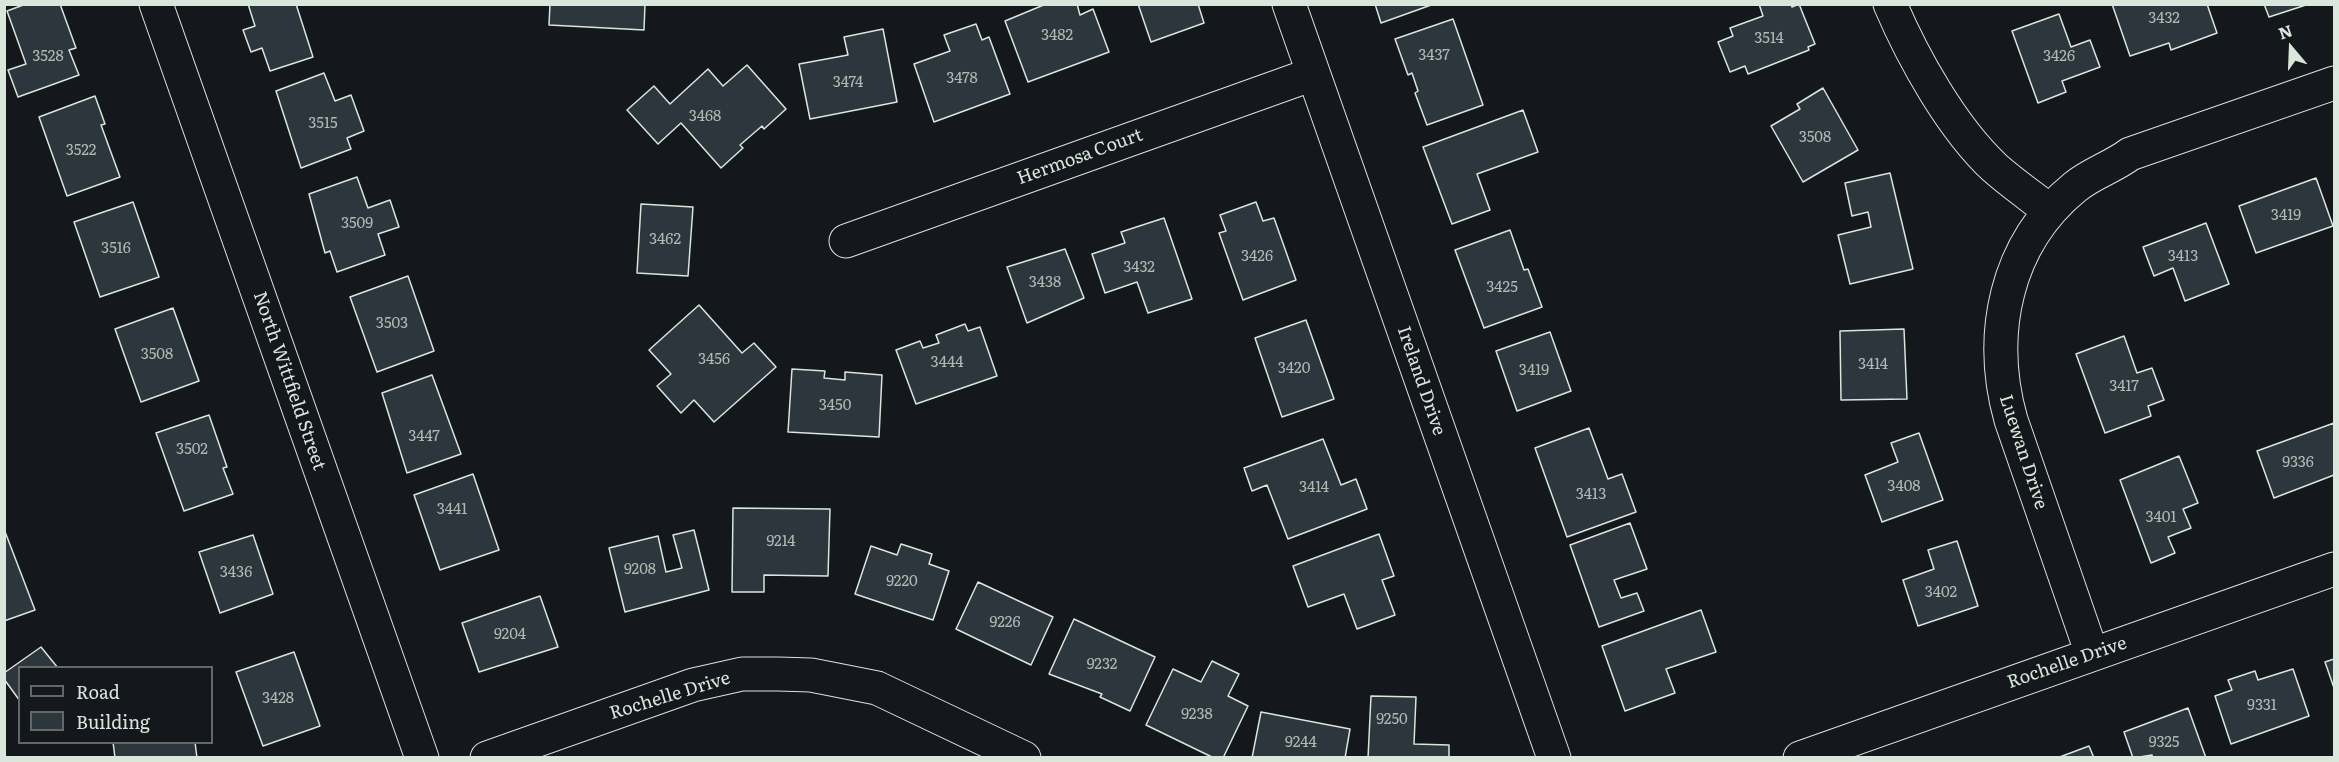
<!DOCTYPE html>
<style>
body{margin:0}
#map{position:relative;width:2339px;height:762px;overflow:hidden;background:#14181c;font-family:Literata,serif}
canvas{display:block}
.frame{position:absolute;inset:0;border:6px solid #d8e6dc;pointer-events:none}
.legend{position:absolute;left:18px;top:666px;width:195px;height:78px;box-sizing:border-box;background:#14181c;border:2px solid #626a69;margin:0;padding:8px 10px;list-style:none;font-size:18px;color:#d8e6dc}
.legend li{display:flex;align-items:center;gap:12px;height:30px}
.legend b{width:30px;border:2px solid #626a69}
.north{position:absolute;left:2261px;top:18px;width:60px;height:60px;-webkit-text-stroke:4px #14181c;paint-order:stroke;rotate:341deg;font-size:16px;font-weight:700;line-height:24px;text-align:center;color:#d8e6dc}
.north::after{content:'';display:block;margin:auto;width:21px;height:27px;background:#d8e6dc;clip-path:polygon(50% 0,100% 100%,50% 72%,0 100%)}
</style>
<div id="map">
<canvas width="2339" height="762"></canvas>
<div class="frame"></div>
<ul class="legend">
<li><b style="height:8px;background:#14181c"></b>Road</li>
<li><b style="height:16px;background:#2c363c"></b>Building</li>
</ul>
<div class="north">N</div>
</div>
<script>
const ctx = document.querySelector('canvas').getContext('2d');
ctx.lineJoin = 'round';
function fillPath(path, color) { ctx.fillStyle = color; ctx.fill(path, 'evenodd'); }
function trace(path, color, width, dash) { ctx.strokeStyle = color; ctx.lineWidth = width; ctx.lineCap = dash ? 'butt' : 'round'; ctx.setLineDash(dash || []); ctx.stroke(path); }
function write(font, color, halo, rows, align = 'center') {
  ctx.font = font + ' Literata,serif'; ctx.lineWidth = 4.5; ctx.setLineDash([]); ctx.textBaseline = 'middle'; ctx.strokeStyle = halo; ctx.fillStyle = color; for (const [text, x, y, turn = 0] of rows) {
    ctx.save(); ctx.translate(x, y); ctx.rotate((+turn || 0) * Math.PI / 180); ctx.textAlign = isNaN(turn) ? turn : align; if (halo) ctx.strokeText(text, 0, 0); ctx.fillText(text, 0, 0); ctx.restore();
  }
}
const building = new Path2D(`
 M26 4H60L76 48 69 50 79 75 18 97 8 70 26 64 7 11Z
 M248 4H296L313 57 270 71 262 48 251 52 243 30 255 26Z
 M550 4H645L644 30 549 25Z
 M1077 4 1080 15 1093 9 1109 52 1028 82 1005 21 1046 4Z
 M1138 4H1198L1204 23 1151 42Z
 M1375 4H1434L1381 23Z
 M1759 4H1791L1792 7 1799 4 1815 44 1808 47 1809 50 1748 74 1745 66 1730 72 1718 42 1733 36 1730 28 1763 16Z
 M2112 4H2207L2217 33 2171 50 2169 43 2130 56Z
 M2264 4H2309L2269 17Z
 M2059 14 2071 47 2090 40 2100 67 2062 81 2066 92 2038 103 2012 31Z
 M1453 19 1483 105 1427 125 1415 93 1418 91 1412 73 1408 75 1395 39Z
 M976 24 982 40 989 37 1010 94 934 122 914 64 950 51 944 35Z
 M883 29 897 102 810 119 799 64 848 55 844 37Z
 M747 65 786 109 764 129 762 126 740 145 743 148 721 168 681 123 658 144 627 110 654 86 670 104 708 69 723 86Z
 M324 73 335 101 351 95 364 131 347 138 351 149 301 168 276 91Z
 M1823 88 1858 150 1803 182 1771 126 1800 109 1797 104Z
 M95 96 105 124 101 125 120 177 67 196 39 117Z
 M1523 110 1538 152 1477 174 1490 210 1452 224 1423 147Z
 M1890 173 1913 269 1850 284 1838 235 1871 227 1868 212 1852 216 1845 183Z
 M357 177 368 208 390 200 399 227 378 234 385 255 337 272 330 251 325 253 309 194Z
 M2316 178 2333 226 2256 253 2239 206Z
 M133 202 159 277 100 297 74 222Z
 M1256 202 1263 221 1274 218 1296 280 1243 300 1219 233 1226 231 1220 215Z
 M641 204 693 207 688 276 637 273Z
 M1164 218 1192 299 1148 313 1137 282 1105 293 1092 254 1125 243 1121 232Z
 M2206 223 2229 284 2185 301 2173 268 2154 276 2143 247Z
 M1510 230 1524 270 1528 269 1542 307 1484 328 1455 250Z
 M1065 249 1084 298 1027 323 1007 267Z
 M408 276 434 351 377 372 350 297Z
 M699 305 742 353 754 343 776 367 714 422 694 400 681 413 657 386 671 374 649 350Z
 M173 308 199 381 141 402 115 329Z
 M1306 320 1334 399 1282 417 1255 338Z
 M965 324 968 331 980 327 997 376 916 404 896 350 920 341 923 348 939 343 936 335Z
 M1904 329 1907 399 1841 400 1840 331Z
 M1550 332 1571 391 1517 411 1496 351Z
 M2124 336 2137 373 2152 368 2164 400 2148 406 2151 416 2105 433 2076 354Z
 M792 369 825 371 824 378 845 380V372L882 375 879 437 788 432Z
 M432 375 461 454 407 473 382 393Z
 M209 415 227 467 223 468 233 494 184 511 156 433Z
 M2334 423V475L2274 498 2257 451Z
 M1589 428 1608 479 1622 474 1636 512 1567 537 1535 448Z
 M1919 433 1943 500 1882 522 1865 475 1898 462 1891 443Z
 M1323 439 1341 485 1356 479 1367 509 1288 539 1267 485 1252 491 1244 468Z
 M2179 456 2198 503 2183 509 2191 528 2168 537 2175 553 2151 563 2120 480Z
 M473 474 499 550 440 570 414 495Z
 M733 508 830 509 828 576 764 575V592H732Z
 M1630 523 1647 569 1614 580 1621 598 1637 593 1644 611 1599 627 1570 545Z
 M4 529 35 610 4 621Z
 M694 530 709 590 625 612 609 548 658 536 666 572 682 568 673 535Z
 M1379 534 1394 576 1382 580 1395 615 1357 629 1344 594 1308 607 1293 566Z
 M253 535 273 594 220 613 199 552Z
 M1957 541 1978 606 1918 626 1903 580 1934 569 1928 550Z
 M901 544 932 554 929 564 949 571 933 620 855 594 871 546 897 555Z
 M978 582 1053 617 1031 665 956 629Z
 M540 596 558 647 479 672 462 623Z
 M1701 610 1716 652 1666 669 1675 693 1625 711 1602 646Z
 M1074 619 1155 657 1130 711 1100 697 1102 694 1049 674Z
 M41 647 58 668H20V701L4 679V673Z
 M294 652 320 726 263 746 236 672Z
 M2334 659V688L2325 662Z
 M1212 661 1239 674 1228 696 1248 706 1223 758H1214L1146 725 1173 669 1201 682Z
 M2293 669 2309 716 2231 744 2215 696 2232 690 2228 680 2255 671 2258 680Z
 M1371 696 1416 697 1414 744 1449 745V758H1368Z
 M2188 708 2206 758H2153L2152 755 2133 758 2124 732Z
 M1261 712 1350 729 1345 758H1252Z
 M113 742H195L197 758H115Z
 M2089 746 2094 758H2057Z`);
fillPath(building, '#2c363c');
trace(building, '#d8e6dc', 1.5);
const minor = new Path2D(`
 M156 4 422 758
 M1289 4 1554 758
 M1890 4C1913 58 1952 128 1995 168 2012 183 2032 197 2050 211
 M846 241 1313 74
 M2092 654 2011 420C1987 335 2005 244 2075 187 2092 173 2113 167 2130 154L2334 83
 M487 758 693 685 742 674H778L811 675 877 688 1024 758
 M1800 758 2334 569`);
trace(minor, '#d8e6dc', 35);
trace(minor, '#14181c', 33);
write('15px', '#adbab4', null, [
 ["3432",2164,19],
 ["3482",1057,36],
 ["3514",1769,39],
 ["3437",1434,56],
 ["3528",48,57],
 ["3426",2059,57],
 ["3478",962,79],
 ["3474",848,83],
 ["3468",705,117],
 ["3515",323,124],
 ["3508",1815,138],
 ["3522",81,151],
 ["3419",2286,216],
 ["3509",357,224],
 ["3462",665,240],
 ["3516",116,249],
 ["3426",1257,257],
 ["3413",2183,257],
 ["3432",1139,268],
 ["3438",1045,283],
 ["3425",1502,288],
 ["3503",392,324],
 ["3508",157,355],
 ["3456",714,360],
 ["3444",947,363],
 ["3414",1873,365],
 ["3420",1294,369],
 ["3419",1534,371],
 ["3417",2124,387],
 ["3450",835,406],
 ["3447",424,437],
 ["3502",192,450],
 ["9336",2298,463],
 ["3408",1904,487],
 ["3414",1314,488],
 ["3413",1591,495],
 ["3441",452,510],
 ["3401",2161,518],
 ["9214",781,542],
 ["9208",640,570],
 ["3436",236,573],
 ["9220",902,582],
 ["3402",1941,593],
 ["9226",1005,623],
 ["9204",510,635],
 ["9232",1102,665],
 ["3428",278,699],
 ["9331",2262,706],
 ["9238",1197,715],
 ["9250",1392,720],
 ["9244",1301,743],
 ["9325",2164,743]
]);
write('18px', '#d8e6dc', '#14181c', [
 ["Hermosa Court",1080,157,-20],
 ["North Wittfield Street",289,381,71],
 ["Ireland Drive",1421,381,71],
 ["Luewan Drive",2023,452,72],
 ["Rochelle Drive",2067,663,-19],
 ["Rochelle Drive",670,696,-17]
]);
</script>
